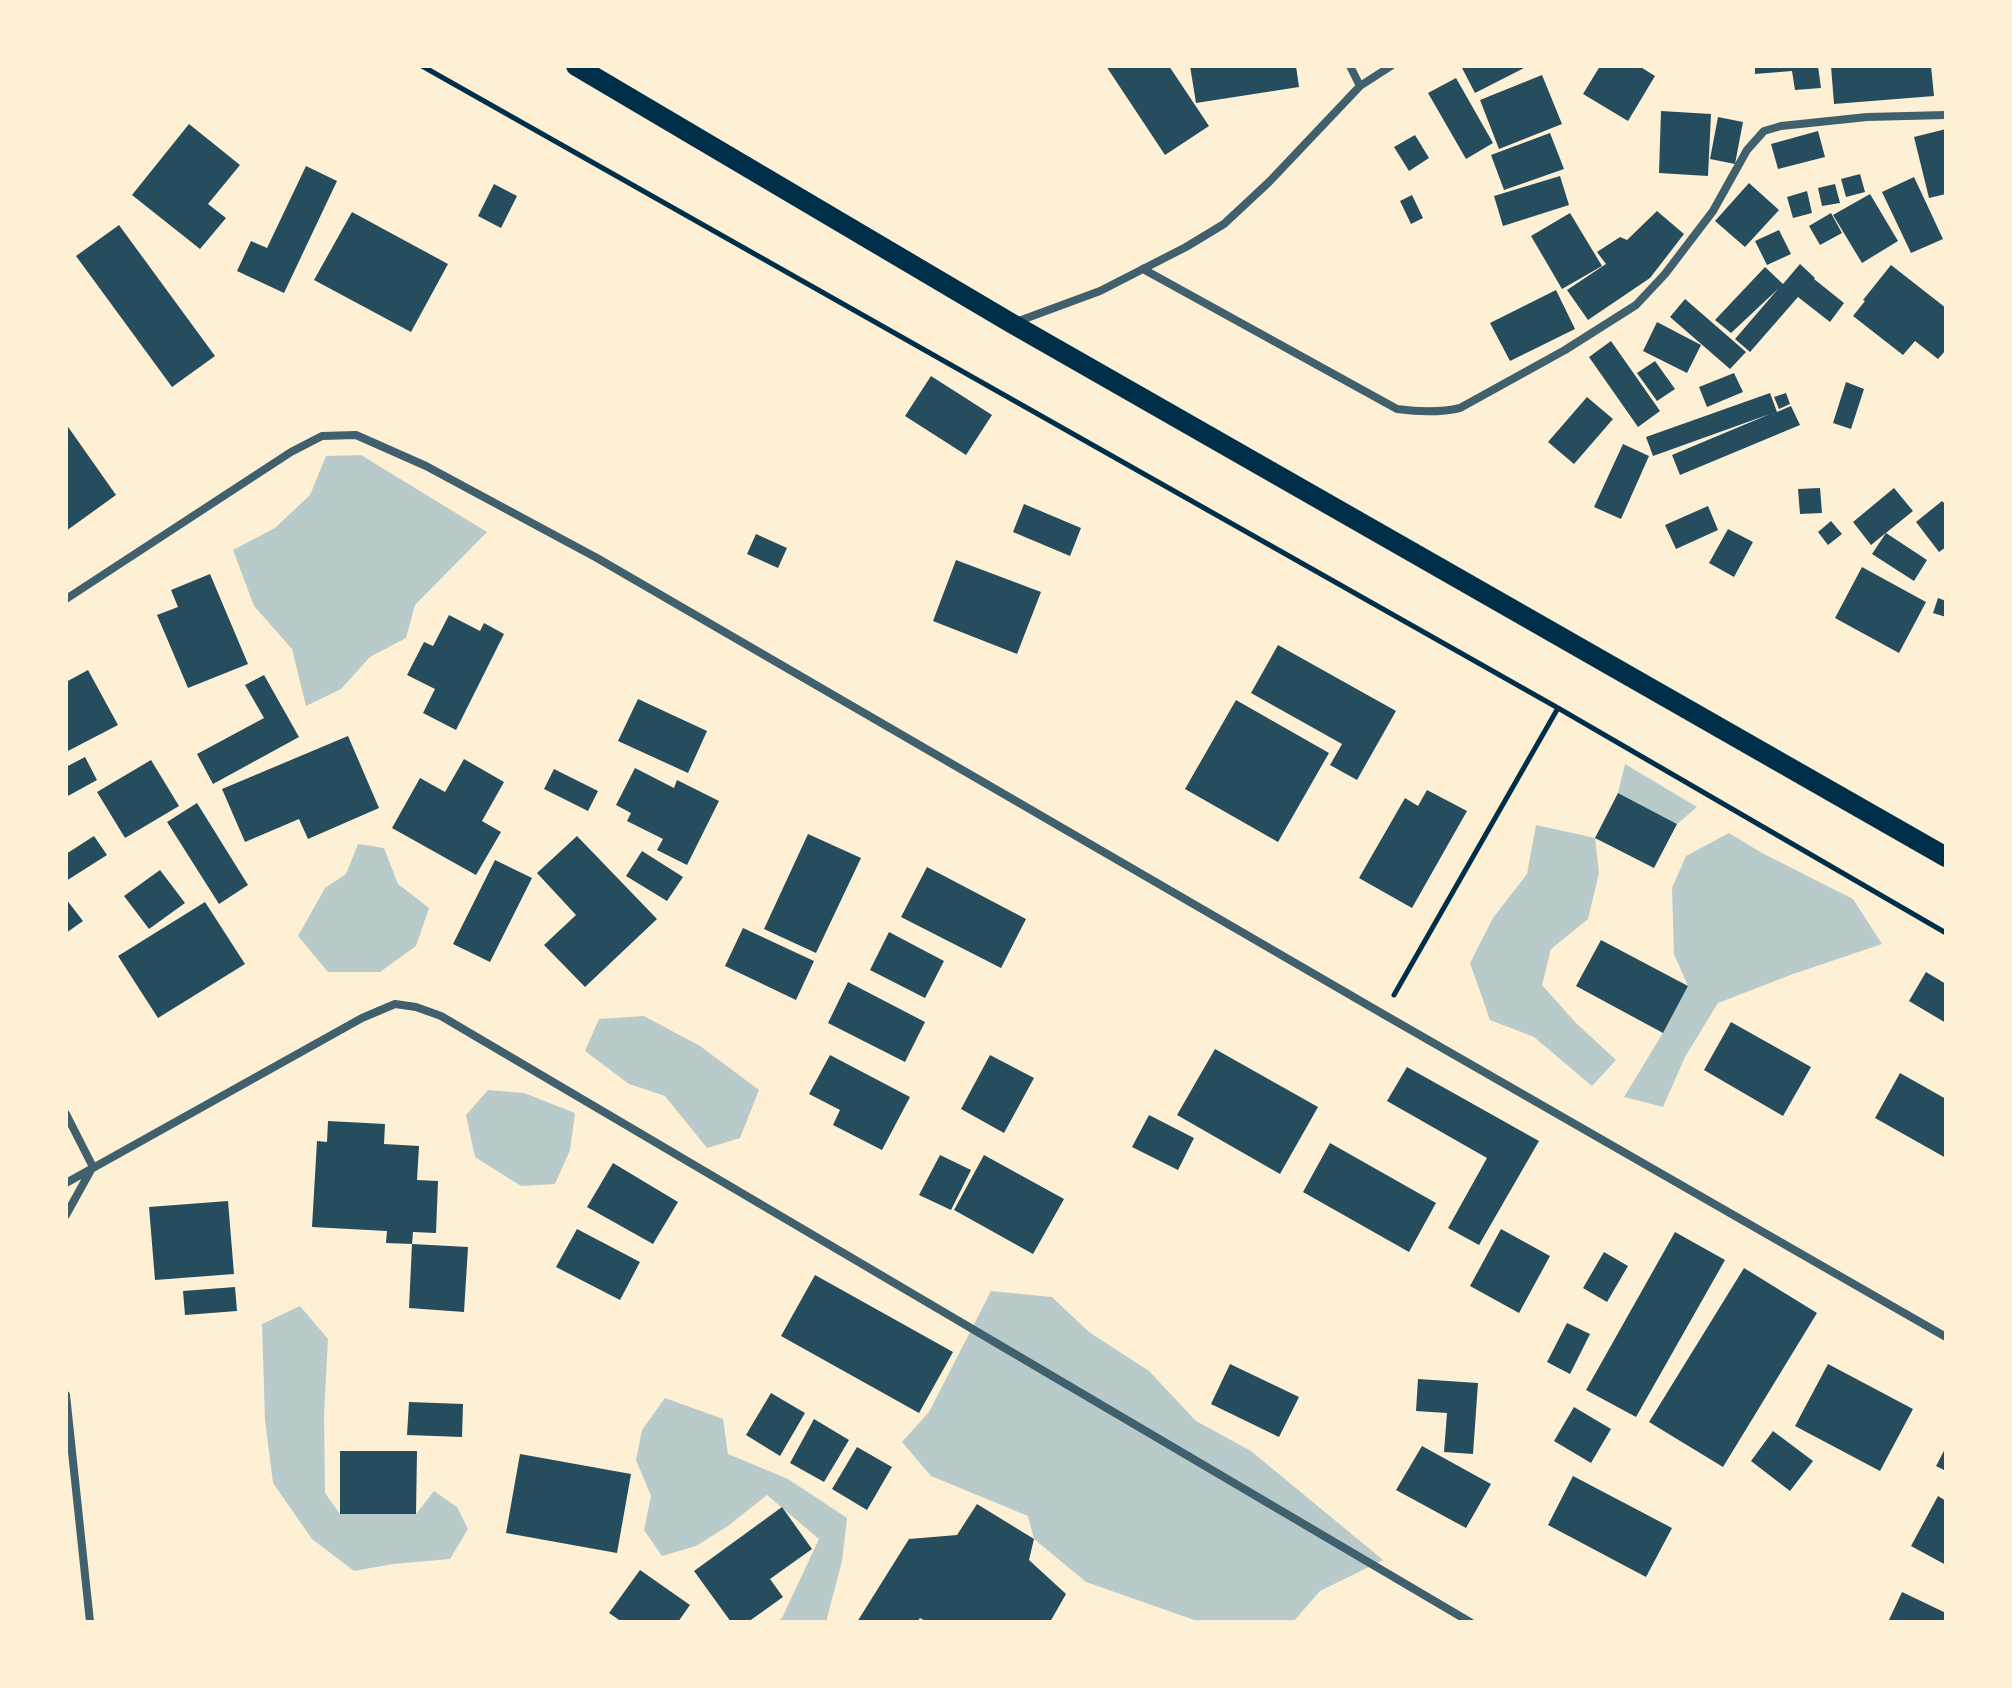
<!DOCTYPE html>
<style>
body{margin:0}
#map{position:relative;width:2012px;height:1688px;overflow:hidden;background:#fdf0d5;font-family:"Sofia Sans Condensed",sans-serif}
canvas{display:block}
.frame{position:absolute;inset:0;border:68px solid #fdf0d5;pointer-events:none}
</style>
<div id="map">
<canvas width="2012" height="1688"></canvas>
<div class="frame"></div>
</div>
<script>
const ctx = document.querySelector('canvas').getContext('2d');
ctx.lineJoin = 'round';
function fillPath(path, color) { ctx.fillStyle = color; ctx.fill(path, 'evenodd'); }
function trace(path, color, width, dash) { ctx.strokeStyle = color; ctx.lineWidth = width; ctx.lineCap = dash ? 'butt' : 'round'; ctx.setLineDash(dash || []); ctx.stroke(path); }
fillPath(new Path2D(`
 M361 455 487 532 415 605 406 638 370 657 341 689 306 706 292 649 254 606 233 550 275 528 310 495 326 456Z
 M1625 764 1697 807 1677 824 1618 793Z
 M1536 825 1595 838 1599 873 1588 919 1551 949 1542 985 1576 1023 1616 1060 1592 1086 1534 1037 1490 1020 1470 963 1493 918 1527 874Z
 M1729 833 1762 853 1853 899 1882 944 1793 974 1718 1003 1685 1057 1663 1107 1624 1097 1663 1033 1688 986 1674 954 1672 888 1686 856Z
 M358 844 384 848 398 884 429 908 416 946 380 972H328L298 936 325 888 346 874Z
 M644 1016 700 1046 759 1090 740 1138 707 1148 665 1096 629 1084 585 1051 599 1019Z
 M488 1090 524 1093 575 1113 570 1150 555 1184 521 1186 475 1157 466 1115Z
 M991 1291 1052 1297 1089 1332 1149 1371 1196 1421 1251 1451 1383 1560 1320 1591 1293 1622H1200L1086 1582 1034 1539 1028 1516 931 1476 902 1442 929 1412Z
 M300 1306 328 1339 324 1414 325 1493 340 1514H416L434 1491 457 1507 468 1529 450 1559 393 1564 354 1571 312 1539 273 1483 265 1420 262 1324Z
 M665 1398 723 1419 728 1454 788 1479 847 1518 842 1561 826 1622H775L782 1618 819 1539 767 1495 728 1526 696 1546 662 1556 644 1530 651 1496 636 1460 642 1430Z`), '#b9caca');
fillPath(new Path2D(`
 M1106 66H1169L1209 126 1165 155Z
 M1190 66H1296L1299 87 1196 103Z
 M1461 66H1528L1475 93Z
 M1600 66H1639L1655 76 1628 121 1583 94Z
 M1755 66H1818L1821 88 1795 90 1792 71 1755 74Z
 M1831 66H1931L1934 96 1834 104Z
 M1542 75 1562 124 1499 149 1480 100Z
 M1456 78 1493 143 1466 159 1428 93Z
 M1661 111 1711 114 1708 176 1659 173Z
 M1718 117 1743 122 1735 164 1710 159Z
 M189 124 240 165 208 204 226 218 200 249 132 195Z
 M1946 129V194L1929 198 1914 137Z
 M1818 131 1825 157 1778 169 1771 144Z
 M1550 133 1564 169 1504 190 1491 155Z
 M1415 135 1429 158 1409 171 1394 147Z
 M306 166 337 181 284 293 237 271 251 241 267 248Z
 M1860 174 1865 192 1846 197 1841 179Z
 M1560 176 1569 205 1503 226 1494 196Z
 M1914 177 1943 239 1911 253 1882 192Z
 M1749 183 1779 210 1745 247 1715 221Z
 M494 184 517 196 501 228 478 216Z
 M1835 184 1840 203 1822 206 1818 188Z
 M1807 191 1812 213 1793 218 1787 197Z
 M1870 194 1898 241 1862 263 1833 215Z
 M1412 195 1423 218 1411 224 1400 201Z
 M1657 211 1684 234 1650 278 1588 320 1567 290 1606 264 1597 252 1620 237 1627 240Z
 M352 212 448 264 411 332 314 280Z
 M1570 213 1602 266 1562 289 1531 236Z
 M1831 213 1842 233 1820 245 1809 226Z
 M119 225 215 356 172 387 76 256Z
 M1779 230 1791 254 1767 265 1755 241Z
 M1800 264 1815 278 1814 279 1844 303 1830 322 1798 297 1750 352 1735 339 1778 289 1731 333 1715 320 1765 267 1783 284Z
 M1891 265 1946 308V350L1938 359 1915 341 1903 355 1853 316 1865 301 1863 300Z
 M1556 290 1575 329 1510 361 1490 323Z
 M1685 299 1746 352 1730 369 1670 317Z
 M1657 322 1701 345 1687 373 1643 351Z
 M1611 341 1660 411 1638 427 1589 357Z
 M1655 361 1675 389 1657 401 1637 373Z
 M1734 373 1743 392 1707 407 1699 387Z
 M931 376 992 415 966 455 905 416Z
 M1846 382 1864 389 1851 429 1833 423Z
 M1770 393 1777 412 1791 406 1800 425 1680 475 1672 455 1770 414 1653 456 1646 437Z
 M1786 393 1790 404 1779 409 1774 397Z
 M1587 397 1613 419 1574 464 1548 442Z
 M66 424 116 495 66 531Z
 M1623 444 1649 456 1621 519 1594 507Z
 M1820 488 1822 513 1800 514 1798 489Z
 M1894 488 1913 511 1871 545 1853 522Z
 M1942 501 1946 505V547L1939 552 1916 522Z
 M1024 504 1081 528 1070 556 1013 532Z
 M1708 506 1718 530 1676 549 1665 525Z
 M1831 521 1842 534 1828 545 1818 532Z
 M1728 529 1753 542 1734 577 1709 563Z
 M1886 533 1927 560 1914 581 1872 554Z
 M756 534 787 548 778 568 747 554Z
 M956 560 1041 592 1017 654 933 621Z
 M1862 567 1926 602 1899 653 1835 618Z
 M210 574 248 664 188 688 157 615 178 607 171 590Z
 M1938 598 1946 601V617L1933 613Z
 M449 615 480 631 484 623 504 634 456 730 423 713 435 689 407 675 424 642 433 646Z
 M1278 645 1396 711 1357 780 1330 765 1342 744 1251 693Z
 M88 670 118 725 66 752V682Z
 M264 675 299 737 213 784 197 754 264 718 245 685Z
 M638 699 707 731 688 773 618 741Z
 M1236 700 1329 753 1278 842 1185 789Z
 M348 736 379 808 308 839 299 819 245 842 222 789Z
 M85 757 97 780 66 797V767Z
 M464 759 504 782 482 821 501 832 476 875 392 828 420 778 445 792Z
 M151 760 179 806 125 838 97 792Z
 M635 768 674 788 677 780 719 801 687 865 657 850 663 839 627 821 631 813 616 805Z
 M554 769 598 791 588 811 544 789Z
 M1427 790 1467 811 1412 908 1359 878 1405 798 1418 806Z
 M1618 793 1677 824 1654 868 1595 838Z
 M197 803 248 885 219 904 167 822Z
 M808 834 861 858 816 953 764 929Z
 M94 836 107 855 66 881V854Z
 M577 836 657 919 585 987 544 945 576 915 537 873Z
 M642 851 683 877 667 901 626 876Z
 M495 860 532 878 490 962 453 944Z
 M927 867 1026 919 1001 968 901 917Z
 M160 870 185 903 149 929 124 896Z
 M66 899 83 921 66 933Z
 M205 902 245 964 158 1018 118 956Z
 M743 928 814 961 796 1000 725 966Z
 M889 932 944 961 925 998 870 970Z
 M1601 940 1688 986 1663 1033 1576 986Z
 M1926 972 1946 984V1023L1909 1001Z
 M848 982 925 1022 905 1062 828 1023Z
 M1731 1022 1811 1067 1783 1116 1704 1070Z
 M1215 1049 1318 1107 1280 1174 1177 1115Z
 M830 1055 910 1097 882 1150 833 1125 840 1110 809 1094Z
 M990 1055 1034 1078 1004 1133 961 1109Z
 M1407 1067 1539 1141 1479 1245 1448 1228 1487 1158 1387 1101Z
 M1900 1073 1946 1099V1158L1875 1118Z
 M1149 1115 1194 1138 1178 1170 1132 1147Z
 M328 1121 385 1124 384 1144 419 1146 417 1180 438 1181 436 1233 413 1232 412 1244 386 1243 387 1231 312 1227 317 1141 327 1142Z
 M1330 1143 1436 1203 1409 1252 1303 1192Z
 M940 1155 971 1170 951 1210 919 1195Z
 M984 1155 1064 1199 1033 1254 954 1210Z
 M613 1163 678 1202 653 1244 587 1207Z
 M228 1201 234 1274 155 1280 149 1207Z
 M577 1229 640 1262 620 1300 556 1267Z
 M1501 1229 1550 1256 1519 1313 1470 1286Z
 M1675 1232 1725 1260 1636 1417 1586 1390Z
 M412 1244 468 1247 464 1312 409 1308Z
 M1604 1252 1628 1266 1607 1302 1583 1288Z
 M1744 1268 1817 1313 1723 1467 1649 1422Z
 M815 1275 953 1352 919 1413 781 1336Z
 M235 1287 237 1311 185 1315 183 1291Z
 M1567 1323 1590 1334 1570 1374 1547 1362Z
 M1230 1364 1299 1397 1279 1437 1211 1404Z
 M1828 1364 1913 1409 1880 1471 1795 1426Z
 M1418 1379 1478 1383 1473 1454 1444 1452 1447 1413 1416 1411Z
 M771 1393 805 1413 780 1456 746 1435Z
 M409 1402 463 1404 462 1437 407 1435Z
 M1574 1407 1611 1429 1591 1463 1554 1441Z
 M814 1419 849 1440 824 1482 790 1463Z
 M1773 1431 1813 1461 1790 1491 1751 1461Z
 M1422 1446 1491 1484 1466 1528 1396 1490Z
 M857 1447 892 1467 867 1510 832 1489Z
 M1946 1447V1471L1936 1466Z
 M340 1451H417L416 1514H340Z
 M520 1454 631 1474 617 1553 506 1533Z
 M1573 1476 1672 1528 1646 1577 1548 1525Z
 M1938 1496 1946 1501V1565L1911 1546Z
 M977 1504 1034 1539 1029 1560 1066 1594 1050 1622H927L920 1618 917 1622H857L909 1539 957 1535Z
 M782 1507 812 1549 770 1579 783 1597 748 1622H731L694 1571Z
 M640 1570 690 1605 678 1622H622L609 1613Z
 M1902 1592 1946 1613V1622H1888Z`), '#264d5e');
trace(new Path2D(`
 M422 66 1558 708 1946 933
 M1394 995 1558 708`), '#003049', 5);
trace(new Path2D(`
 M1350 66 1360 86
 M1143 269 1397 409C1419 412 1439 413 1460 408L1565 350 1636 305 1665 274 1713 211 1747 150 1764 131 1781 126 1867 117 1946 115
 M1016 322 1100 291 1186 247 1224 224 1269 182 1360 86 1391 66
 M66 599 291 452 322 436 356 435 426 466 597 558 1383 1014 1946 1337
 M66 1114 93 1167
 M66 1183 362 1018 395 1004 416 1007 441 1016 1470 1622
 M66 1215 92 1168
 M66 1395 90 1622`), '#3f606c', 8);
trace(new Path2D(`
 M576 66 1011 323 1946 857`), '#003049', 20);
</script>
